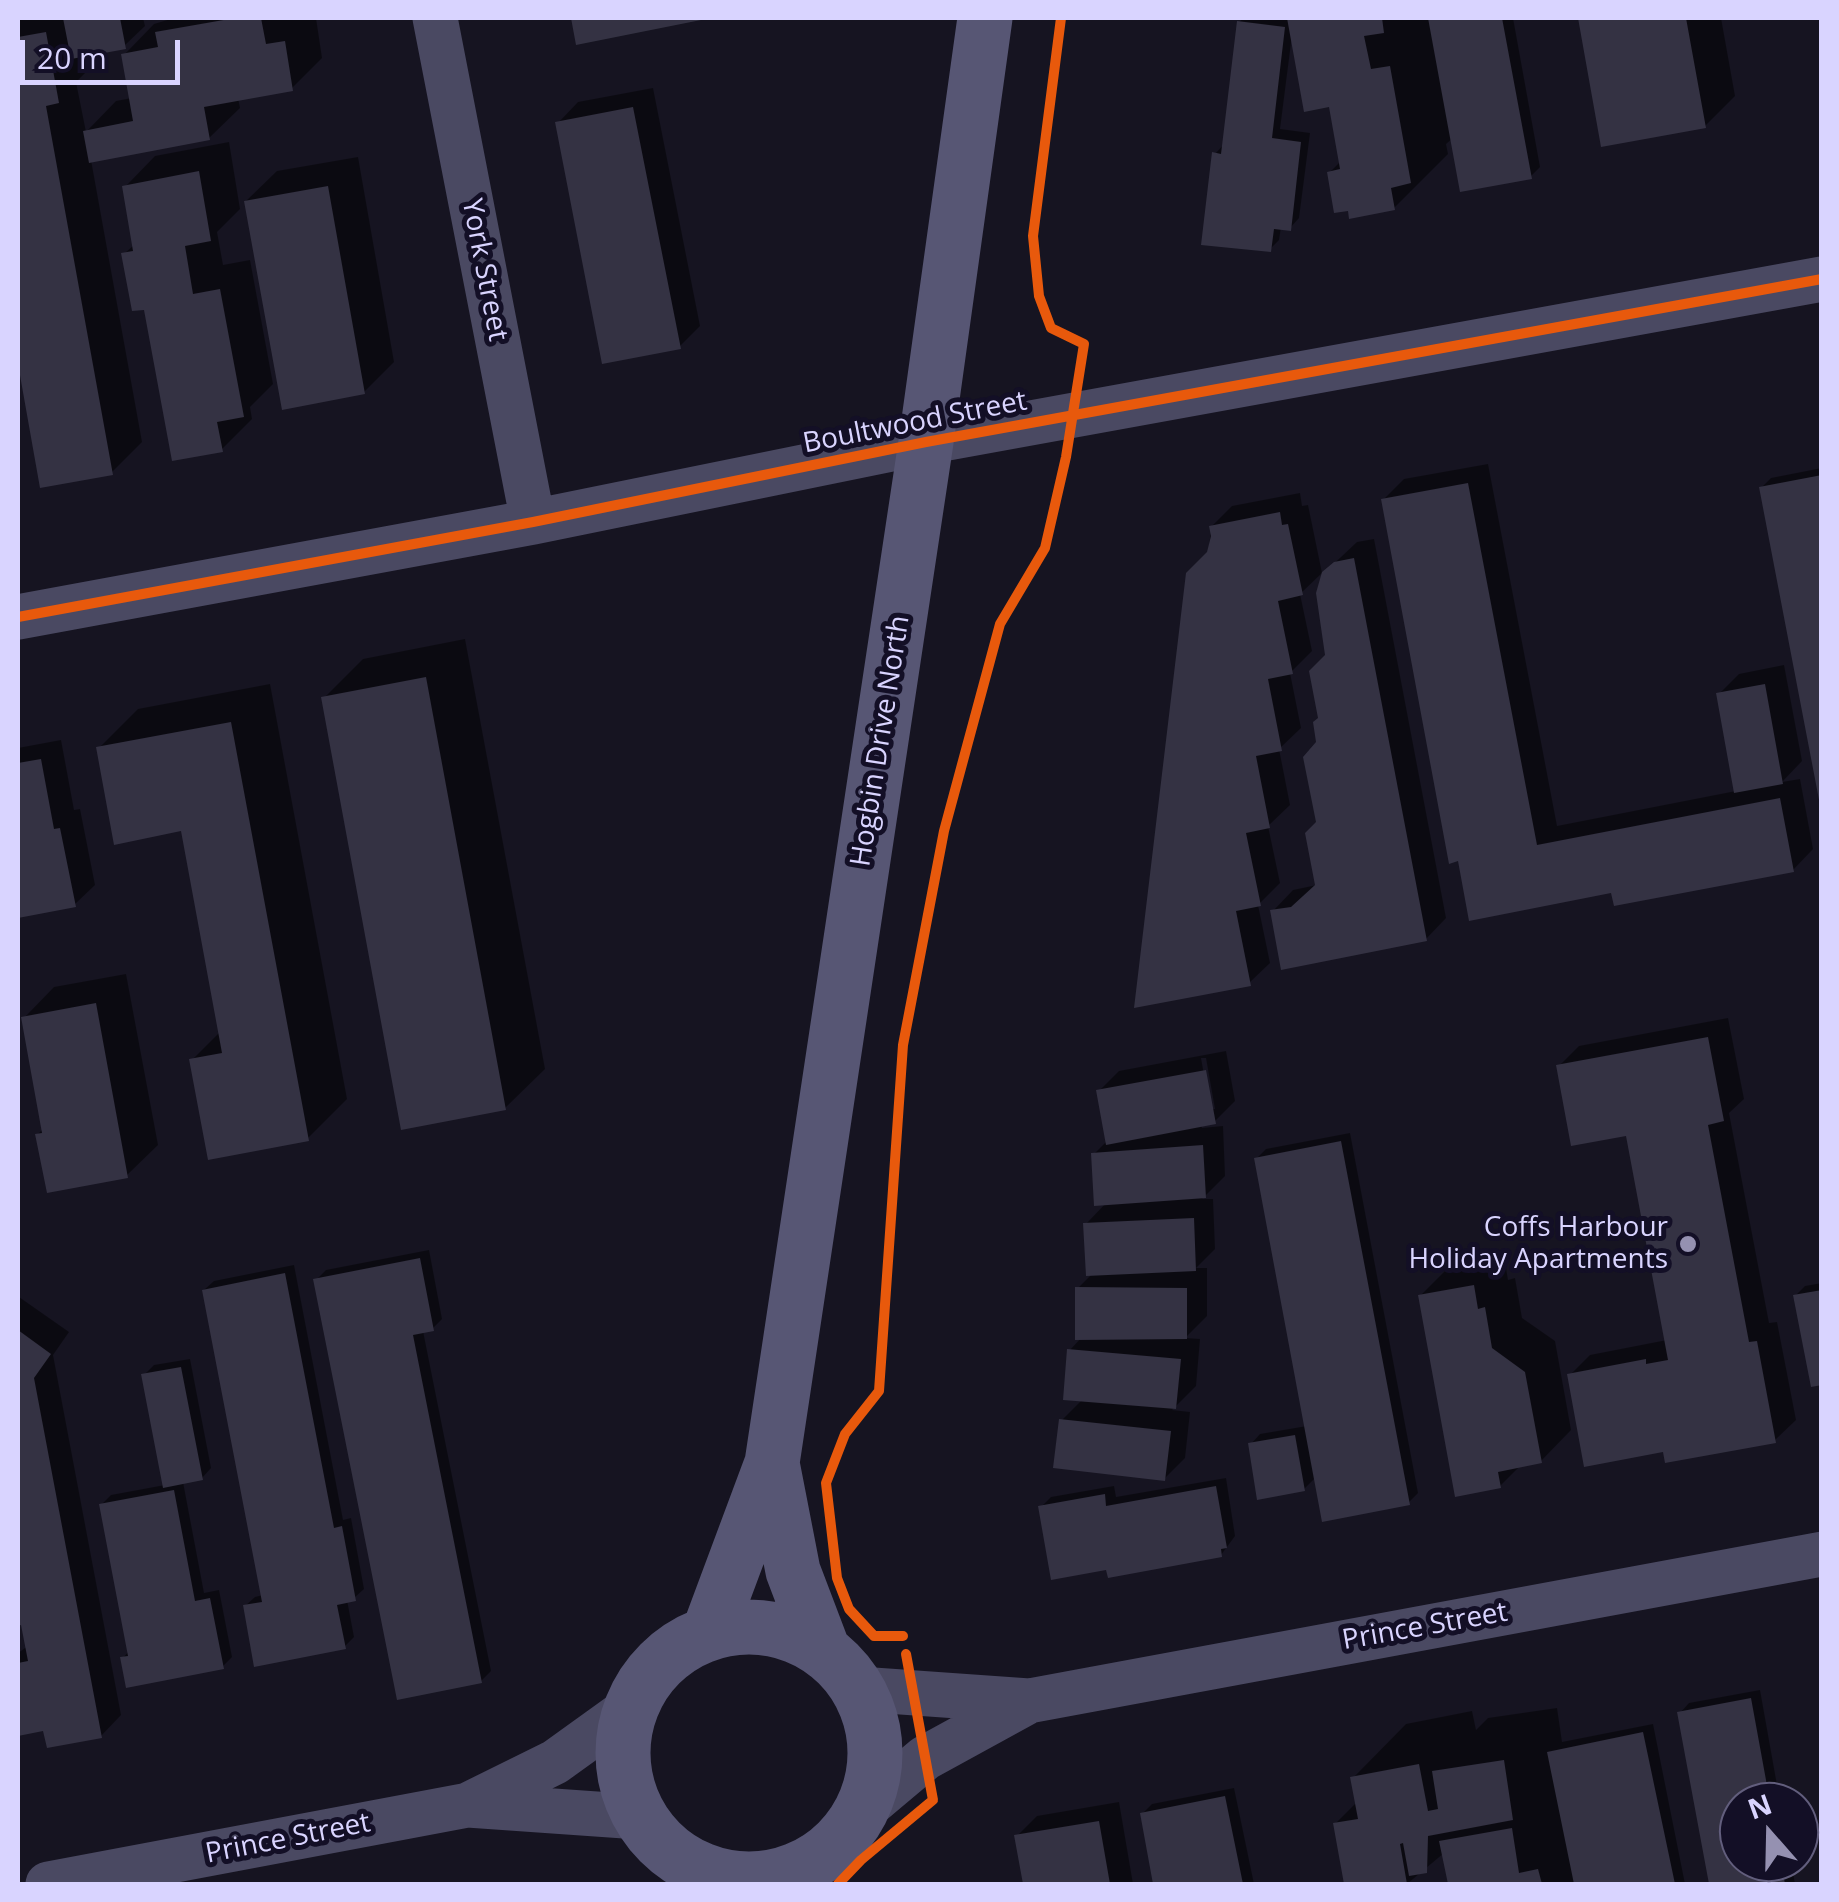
<!DOCTYPE html>
<style>
body{margin:0}
#map{position:relative;width:1839px;height:1902px;overflow:hidden;background:#161421;font-family:"Open Sans",sans-serif}
canvas{display:block}
.frame{position:absolute;inset:0;border:20px solid #d9d4ff;pointer-events:none}
.north{position:absolute;left:1719px;top:1782px;width:100px;height:100px;box-sizing:border-box;background:#130f26;border:2px solid #625e7d;border-radius:50%;rotate:340deg;font-size:28px;font-weight:700;line-height:40px;text-align:center;color:#d9d4ff}
.north::after{content:'';display:block;margin:auto;width:35px;height:45px;background:#9591b1;clip-path:polygon(50% 0,100% 100%,50% 72%,0 100%)}
.scale{position:absolute;left:20px;top:40px;width:160px;height:45px;box-sizing:border-box;border:5px solid #d9d4ff;border-top:0;padding-left:12px;font-size:30px;line-height:35px;white-space:nowrap;color:#d9d4ff;-webkit-text-stroke:8px #130f26;paint-order:stroke}
</style>
<div id="map">
<canvas width="1839" height="1902"></canvas>
<div class="frame"></div>
<div class="north">N</div>
<div class="scale">20 m</div>
</div>
<script>
const ctx = document.querySelector('canvas').getContext('2d');
ctx.lineJoin = 'round';
function fillPath(path, color) { ctx.fillStyle = color; ctx.fill(path, 'evenodd'); }
function trace(path, color, width, dash) { ctx.strokeStyle = color; ctx.lineWidth = width; ctx.lineCap = dash ? 'butt' : 'round'; ctx.setLineDash(dash || []); ctx.stroke(path); }
function write(font, color, halo, rows, align = 'center') {
  ctx.font = font + ' "Open Sans",sans-serif'; ctx.lineWidth = 10; ctx.setLineDash([]); ctx.textBaseline = 'middle'; ctx.strokeStyle = halo; ctx.fillStyle = color; for (const [text, x, y, turn = 0] of rows) {
    ctx.save(); ctx.translate(x, y); ctx.rotate((+turn || 0) * Math.PI / 180); ctx.textAlign = isNaN(turn) ? turn : align; if (halo) ctx.strokeText(text, 0, 0); ctx.fillText(text, 0, 0); ctx.restore();
  }
}
fillPath(new Path2D(`
 M18 18H143L145 26 124 46 85 54 88 70 76 82 86 132 116 101 132 98 124 55 154 24 174 18H316L322 58 292 88 238 98 240 108 209 138 91 160 142 442 111 473 42 485 18 351Z
 M574 18H702L578 42Z
 M1244 18H1513L1540 167 1531 176 1453 138 1446 144 1448 154 1394 208 1329 173 1341 161 1331 104 1292 35 1280 129 1310 133 1299 218 1290 228 1281 227 1279 240 1270 249 1215 154 1225 143 1239 22Z
 M1580 18H1721L1735 96 1705 126 1603 144Z
 M653 88 700 326 680 346 558 123 578 102Z
 M229 142 240 209 217 232 223 265 250 260 273 384 250 407 252 419 222 449 146 307 124 254 135 244 125 187 155 156Z
 M358 157 394 362 364 392 246 201 277 171Z
 M1488 464 1557 826 1736 791 1719 694 1739 674 1784 665 1802 761 1782 782 1800 779 1813 849 1793 870 1613 890 1471 918 1383 500 1404 479Z
 M1822 468V801L1761 488 1771 478Z
 M1300 493 1302 506 1308 505 1322 573 1300 594 1312 651 1290 673 1301 728 1279 749 1290 805 1268 826 1280 883 1258 905 1270 963 1249 983 1137 1005 1212 526 1232 506Z
 M1374 539 1446 918 1426 939 1273 911 1293 890 1317 885 1318 742 1327 656 1324 573 1357 542Z
 M465 639 545 1069 505 1108 324 698 363 659Z
 M270 684 347 1099 307 1139 192 1060 221 1031 183 828 99 748 138 709Z
 M61 740 74 810 80 809 95 885 74 905 18 916V748Z
 M126 974 158 1145 127 1175 38 1134 44 1128 24 1018 54 987Z
 M1728 1018 1744 1099 1729 1113 1769 1323 1777 1322 1796 1420 1775 1440 1666 1449 1570 1375 1590 1355 1667 1340 1628 1133 1559 1066 1579 1046Z
 M1226 1051 1235 1101 1214 1122 1201 1124 1202 1128 1223 1126 1225 1176 1202 1199H1213L1215 1249 1196 1268H1207V1316L1185 1338 1200 1339 1196 1386 1172 1410 1190 1412 1185 1458 1164 1479 1062 1420 1083 1399 1069 1351 1082 1337 1078 1288 1093 1273 1086 1224 1106 1203 1094 1154 1108 1140 1099 1091 1119 1071ZM1201 1058H1206L1215 1109H1210Z
 M1350 1133 1418 1493 1408 1503 1316 1477 1304 1489 1251 1444 1260 1434 1307 1426 1257 1158 1266 1149Z
 M429 1250 442 1319 433 1328 423 1331 491 1671 481 1681 316 1280 326 1270Z
 M1504 1256 1508 1280 1515 1278 1522 1318 1555 1341 1571 1430 1541 1461 1521 1465 1500 1486 1421 1295 1451 1265Z
 M294 1265 343 1520 351 1518 364 1589 354 1598 347 1600 354 1637 344 1647 245 1606 255 1597 263 1595 204 1290 214 1281Z
 M1822 1283V1382L1795 1296 1805 1286Z
 M18 1287 19 1297 69 1332 53 1355 121 1715 101 1736 45 1728 18 1733V1653L28 1646 23 1622 18 1623Z
 M190 1359 211 1468 202 1478 183 1482 204 1593 219 1590 232 1657 222 1667 123 1658 129 1651 101 1505 111 1495 165 1485 144 1375 154 1365Z
 M1226 1478 1235 1536 1221 1555 1041 1507 1051 1497 1114 1486 1116 1497Z
 M1760 1690 1780 1802H1739V1862H1791L1795 1884H1711L1680 1713 1689 1703Z
 M1557 1708 1562 1742 1653 1724 1685 1884H1450L1444 1853 1407 1884H1346L1335 1824 1357 1802 1353 1778 1406 1724 1472 1711 1476 1730 1488 1718Z
 M1234 1788 1254 1884H1156L1142 1814 1152 1804Z
 M1119 1802 1133 1884H1025L1017 1836 1037 1816Z`), '#0007');
fillPath(new Path2D(`
 M63 18H120L126 49 71 59Z
 M235 18H261L266 44 285 41 293 91 204 107 210 140 89 163 83 131 133 121 121 54 158 47 155 32Z
 M571 18H705L706 19 576 45Z
 M1287 18H1382L1384 33 1364 36 1371 69 1390 66 1411 183 1391 188 1395 210 1349 219 1348 211 1334 213 1327 172 1340 169 1329 107 1304 112Z
 M1428 18H1502L1532 179 1460 192Z
 M1578 18H1686L1706 128 1601 147Z
 M1237 21 1285 27 1272 138 1301 142 1291 231 1274 229 1271 252 1201 245 1212 152 1221 154Z
 M46 32 59 103 46 106 113 475 40 488 18 364V37Z
 M633 107 681 349 602 364 555 122Z
 M199 171 211 241 185 246 193 294 220 289 244 417 217 422 223 452 172 461 144 310 132 311 121 253 133 251 122 186Z
 M328 186 365 394 282 410 244 201Z
 M1822 475V805H1820L1759 487Z
 M1468 483 1537 845 1780 798 1794 872 1614 906 1611 893 1469 921 1458 861 1449 864 1381 499Z
 M1280 512 1282 525 1288 524 1303 595 1278 601 1293 674 1268 679 1282 751 1256 756 1270 828 1246 833 1261 906 1236 911 1251 986 1134 1008 1186 573 1207 552 1211 536 1209 526Z
 M1354 558 1427 941 1281 970 1270 910 1291 907 1315 885 1305 833 1316 822 1303 757 1316 742 1313 722 1318 718 1309 671 1325 655 1316 593 1322 572 1334 562Z
 M426 677 506 1110 401 1130 321 697Z
 M1765 684 1783 784 1734 793 1716 693Z
 M231 722 309 1141 208 1160 189 1059 222 1053 181 831 114 845 96 747Z
 M41 759 54 829 60 828 76 907 18 918V763Z
 M96 1003 128 1178 47 1193 35 1134 42 1133 21 1017Z
 M1708 1037 1724 1121 1708 1125 1749 1342 1757 1341 1776 1443 1665 1463 1663 1452 1584 1467 1567 1374 1646 1359V1364L1668 1360 1626 1136 1571 1146 1556 1065Z
 M1206 1070 1216 1124 1106 1145 1096 1090Z
 M1341 1141 1410 1505 1322 1522 1254 1158Z
 M1203 1145 1206 1198 1094 1206 1091 1153Z
 M1194 1218 1196 1271 1086 1276 1083 1223Z
 M420 1258 434 1331 413 1335 482 1683 397 1700 313 1279Z
 M285 1273 334 1528 342 1526 356 1601 337 1605 346 1649 254 1667 243 1605 262 1602 202 1290Z
 M1474 1285 1478 1309 1485 1307 1492 1348 1525 1372 1542 1463 1498 1472 1501 1488 1455 1497 1418 1295Z
 M1075 1287 1187 1288V1339L1075 1340Z
 M1822 1290V1385L1811 1387 1793 1295Z
 M18 1330 51 1354 34 1378 102 1738 47 1748 43 1731 18 1736V1663L28 1661 21 1625 18 1626Z
 M1067 1349 1181 1359 1176 1409 1063 1400Z
 M181 1367 203 1480 163 1488 141 1374Z
 M1059 1419 1171 1431 1165 1481 1053 1468Z
 M1295 1435 1305 1491 1257 1500 1248 1443Z
 M1216 1486 1227 1548 1221 1549 1222 1557 1108 1578 1106 1570 1051 1580 1038 1506 1105 1494 1106 1506Z
 M174 1490 195 1601 210 1598 224 1669 126 1688 120 1657 128 1656 99 1504Z
 M1751 1698 1770 1802H1739V1862H1781L1785 1884H1709L1677 1712Z
 M1643 1732 1675 1884H1574L1547 1752Z
 M1504 1760 1513 1820 1428 1836 1427 1873 1409 1876 1403 1843 1400 1844 1407 1884H1344L1333 1823 1358 1819 1350 1777 1419 1764 1428 1811 1438 1809 1432 1771Z
 M1225 1796 1243 1884H1153L1140 1813Z
 M1099 1821 1110 1884H1023L1014 1835Z
 M1512 1828 1519 1873 1538 1869 1542 1884H1448L1439 1841Z`), '#343243');
trace(new Path2D(`
 M435 18 533 522
 M18 617 533 522 926 442 1822 279
 M859 1689 1029 1701 1822 1554
 M470 1804 555 1762 630 1708
 M862 1811 925 1758 1029 1701
 M48 1884 468 1805 639 1817`), '#4a4962', 45);
trace(new Path2D(`
 M772 1463 793 1571 823 1650
 M623 1753a126 126 0 1 1 252 0a126 126 0 1 1-252 0Z
 M709 1632 772 1463 926 442 985 18`), '#575674', 55);
trace(new Path2D(`
 M18 617 533 522 926 442 1822 279
 M903 1636H874L849 1609 837 1578 826 1483 845 1434 879 1391 903 1045 944 831 1000 624 1045 548 1066 457 1084 344 1051 328 1039 296 1033 236 1061 18
 M838 1884 861 1860 933 1800 906 1654`), '#e8590c', 10);
for (const [x, y, r, color] of [
 [1688,1244,10,"#9591b1"]
]) { const dot = new Path2D(); dot.arc(x, y, r, 0, 2 * Math.PI); ctx.fillStyle = color; ctx.fill(dot); trace(dot, '#130f26', 4); }
write('28px', '#d9d4ff', '#130f26', [
 ["York Street",484,270,79],
 ["Boultwood Street",915,423,-11],
 ["Hogbin Drive North",881,741,-81],
 ["Prince Street",1425,1627,-10],
 ["Prince Street",288,1839,-11]
]);
write('28px', '#d9d4ff', '#130f26', [
 ["Coffs Harbour",1668,1228],
 ["Holiday Apartments",1668,1260]
], 'right');
</script>
